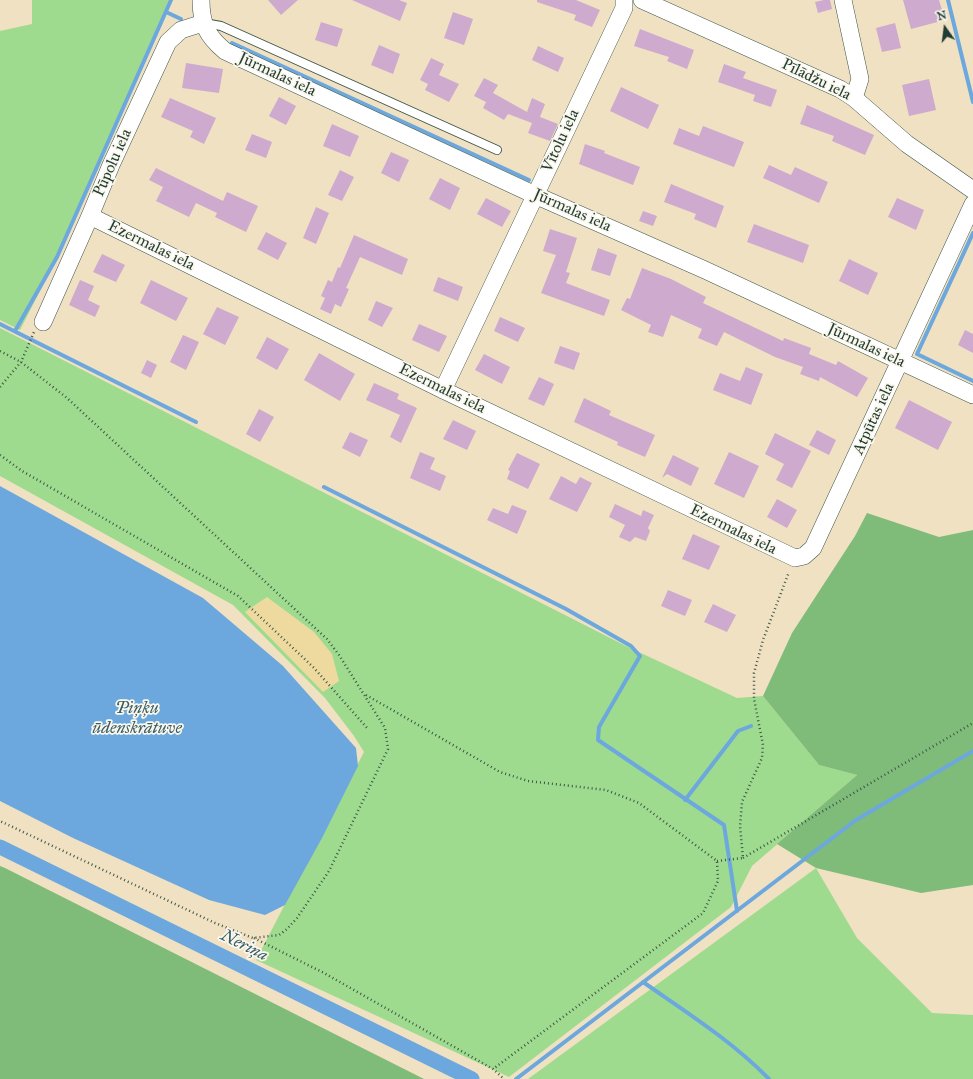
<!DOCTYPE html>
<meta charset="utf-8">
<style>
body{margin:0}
#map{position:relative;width:973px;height:1079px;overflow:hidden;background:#f0e1c2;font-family:"IM FELL Great Primer",serif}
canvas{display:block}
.north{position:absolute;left:925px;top:8px;width:40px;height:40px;-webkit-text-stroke:3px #fbf7ec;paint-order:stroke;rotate:346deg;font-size:11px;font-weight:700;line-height:16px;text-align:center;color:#1f3d34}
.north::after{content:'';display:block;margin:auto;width:14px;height:18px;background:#1f3d34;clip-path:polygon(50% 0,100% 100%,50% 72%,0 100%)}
</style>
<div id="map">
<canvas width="973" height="1079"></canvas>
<div class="north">N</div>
</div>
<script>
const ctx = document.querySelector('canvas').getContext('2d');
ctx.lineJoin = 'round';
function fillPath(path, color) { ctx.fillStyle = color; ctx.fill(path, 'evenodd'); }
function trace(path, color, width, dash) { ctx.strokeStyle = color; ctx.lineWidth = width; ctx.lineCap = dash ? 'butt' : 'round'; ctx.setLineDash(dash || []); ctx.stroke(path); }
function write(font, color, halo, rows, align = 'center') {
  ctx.font = font + ' "IM FELL Great Primer",serif'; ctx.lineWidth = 3.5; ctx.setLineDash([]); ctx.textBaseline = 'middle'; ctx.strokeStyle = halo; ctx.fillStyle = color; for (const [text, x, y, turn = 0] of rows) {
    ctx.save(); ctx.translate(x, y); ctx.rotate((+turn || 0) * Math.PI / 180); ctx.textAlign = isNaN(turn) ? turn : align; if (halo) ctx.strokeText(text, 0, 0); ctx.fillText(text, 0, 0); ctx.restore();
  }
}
fillPath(new Path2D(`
 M32 0H169L43 285 20 330 0 320V31L32 24Z
 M0 328 626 646 737 698 763 696 819 765 857 775 752 866 731 907 509 1077 256 960 364 752 354 736 325 698 233 605 0 476Z
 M816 868 857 938 932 1013 973 1015V1079H528Z`), '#9fdb8e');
fillPath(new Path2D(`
 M867 513 939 537 973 530V885L921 893 816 868 777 844 857 775 819 765 763 696 792 633 855 536Z
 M0 866 5 868 424 1079H0Z`), '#7fbb79');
fillPath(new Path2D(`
 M267 597 314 632 332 654 339 681 323 692 245 612Z`), '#eeda9e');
fillPath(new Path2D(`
 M0 486 203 598 283 666 356 748 358 766 322 838 285 905 265 915 209 900 73 838 0 801Z`), '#6ca8dd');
trace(new Path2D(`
 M948 0 973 102
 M166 12 181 19
 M232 43 529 180
 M973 233 917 354 973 381
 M0 324 196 422
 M15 331 57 257 171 0
 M324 487 566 609 631 646 640 656 599 727 598 740 724 825 737 911
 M685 800 738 731 751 726
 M643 982C686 1012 732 1041 769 1079
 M516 1079 856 820 973 751`), '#6ca8dd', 4);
trace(new Path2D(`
 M0 847 472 1079`), '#6ca8dd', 15);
fillPath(new Path2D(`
 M268 0H298L281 15Z
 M352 0H399L407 3 400 21Z
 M537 0H576L600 10 592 27 574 20 576 15 537 2Z
 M824 0H830L832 9 818 13 815 2Z
 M903 0H939L945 20 911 29Z
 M453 12 473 19 464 45 444 38Z
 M321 22 343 29 337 47 315 40Z
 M895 23 901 48 882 52 876 28Z
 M640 29 694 50 687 69 667 61 669 57 634 46Z
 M379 45 400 54 393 74 371 65Z
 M538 46 564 58 558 72 532 60Z
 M431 58 444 64 439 75 459 84 449 102 425 90 428 84 420 80Z
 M186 63 223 69 219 93 182 88Z
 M724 64 746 72 743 78 777 90 771 107 753 101 755 95 718 82Z
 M484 78 498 85 493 93 527 112 532 98 545 104 540 117 558 124 550 141 528 133 532 123 508 114 504 120 483 108 486 102 474 96Z
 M929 79 936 110 909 116 902 85Z
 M621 87 659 105 648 129 610 111Z
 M279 97 296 106 286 125 269 116Z
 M170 98 216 118 204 144 190 137 193 131 161 117Z
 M807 105 874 135 865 155 832 141 834 136 800 124Z
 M332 124 359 136 350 157 323 146Z
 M703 126 744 142 734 167 673 144 679 128 699 136Z
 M252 134 272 142 266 158 245 150Z
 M585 144 605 151 604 153 640 167 633 185 579 164Z
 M391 152 409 160 399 182 381 173Z
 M769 165 791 175 795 167 828 182 819 203 763 178Z
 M156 168 223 201 227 192 258 206 246 232 215 217 217 213 196 203 189 217 156 201 163 187 149 180Z
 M340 170 354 177 342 201 328 195Z
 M440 178 460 188 450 210 429 199Z
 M671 184 724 206 716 228 694 219 696 214 664 202Z
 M486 198 511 211 502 227 477 214Z
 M897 198 924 210 916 230 888 217Z
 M316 207 329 213 316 244 303 238Z
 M643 211 657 216 653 226 639 221Z
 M754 224 809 245 803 263 747 242Z
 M550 229 577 238 566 272 570 273 566 283 610 300 604 316 541 293 556 255 543 251Z
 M266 232 287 243 278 260 257 249Z
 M354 235 408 259 402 275 360 257 346 288 349 289 341 307 335 304 331 314 320 309 325 298 321 296 328 280 332 282 338 267 340 268Z
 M598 248 617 255 610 276 591 270Z
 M102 254 125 265 116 282 93 272Z
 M849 259 878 273 868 295 839 281Z
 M642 268 671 279 706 297 703 303 783 341 784 338 811 348 809 354 836 365 838 361 868 378 857 397 820 377 819 381 800 374 803 367 775 357 724 332 717 346 698 338 702 329 671 315 663 337 648 332 651 325 621 310 627 298 630 299Z
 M438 277 463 287 458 301 433 291Z
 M80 280 94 286 88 300 100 306 95 317 69 305Z
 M151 280 188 298 176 321 140 303Z
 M376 301 393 308 382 327 368 320Z
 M217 307 239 317 225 345 203 334Z
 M500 317 525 328 518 342 494 331Z
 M419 324 447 336 439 352 412 340Z
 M965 330 973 334V353L958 345Z
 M183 335 199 342 186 370 170 362Z
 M267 337 289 349 277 370 256 358Z
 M560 346 580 353 574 370 554 363Z
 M319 353 355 374 340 401 304 380Z
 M484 354 510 367 502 384 475 370Z
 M147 360 157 365 151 378 141 373Z
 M746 367 763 374 751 405 713 390 720 373 740 381Z
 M539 377 554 384 544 406 528 399Z
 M374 383 399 394 397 399 417 408 401 443 390 437 400 415 366 400Z
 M584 398 611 411 609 415 655 435 645 457 617 445 618 442 574 422Z
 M909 400 952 422 938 450 895 428Z
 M259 409 274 417 260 442 246 434Z
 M453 420 476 431 467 450 443 439Z
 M817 430 836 440 829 455 809 445Z
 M350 432 368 440 360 457 342 448Z
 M775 433 811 451 792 488 776 480 784 464 765 454Z
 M420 452 435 458 430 469 446 476 440 491 410 478Z
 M729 452 759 466 744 498 714 484Z
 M517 453 540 464 528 489 507 479 510 471 508 470Z
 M673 455 699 468 691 486 667 474 662 478Z
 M561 476 576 484 580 477 592 483 577 512 549 499Z
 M777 499 797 510 787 528 767 517Z
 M615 504 641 516 643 510 654 515 648 528 650 531 646 541 635 537 630 542 619 537 625 525 609 517Z
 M512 505 527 511 517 534 487 520 493 508 508 514Z
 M693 534 720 546 709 570 682 559Z
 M668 590 692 600 685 616 661 606Z
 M713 604 736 615 727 632 704 622Z`), '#ceaace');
const lane = new Path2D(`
 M204 23 221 26 497 150`);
const street = new Path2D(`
 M201 0C201 24 207 36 225 51L535 195 705 270 973 395
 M642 0 840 89 854 98 907 144 973 190
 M843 0 860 79 854 98
 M90 216 443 390 795 558 804 556 813 548 973 204
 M43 322 90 216 111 165 168 42 181 30 203 23
 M443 390 624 8V0`);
trace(lane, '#3e5649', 10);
trace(street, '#3e5649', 18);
trace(new Path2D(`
 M0 351 21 362 67 398 327 639 339 655 385 728 388 749 329 871 297 918 287 929 279 935 253 938 215 923 0 821
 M0 387 21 362 34 332
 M0 455 22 471 238 596 314 668 368 729
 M366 695 500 772 528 781 606 790 639 803 717 861 718 881 703 913 493 1069
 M743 858 973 723
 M717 861 743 858 740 826 742 802 762 758 763 745 754 699V673L763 640 789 572
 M254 938 324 973 493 1069 504 1079`), '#3e5649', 2.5, [1, 3]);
trace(lane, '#fff', 8);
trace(street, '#fff', 17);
write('16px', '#1f3d34', '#fbf7ec', [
 ["Jūrmalas iela",277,75,25],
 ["Pīlādžu iela",816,80,26],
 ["Vītolu iela",561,141,-65],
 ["Pūpolu iela",113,163,-66],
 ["Jūrmalas iela",572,211,24],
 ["Ezermalas iela",151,246,26],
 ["Jūrmalas iela",866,346,25],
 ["Ezermalas iela",442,389,26],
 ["Atpūtas iela",874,419,-65],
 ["Ezermalas iela",733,530,26]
]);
write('italic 17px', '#365d67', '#fbf7ec', [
 ["Piņķu",137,709],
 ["ūdenskrātuve",137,729],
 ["Neriņa",244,946,26]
]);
</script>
